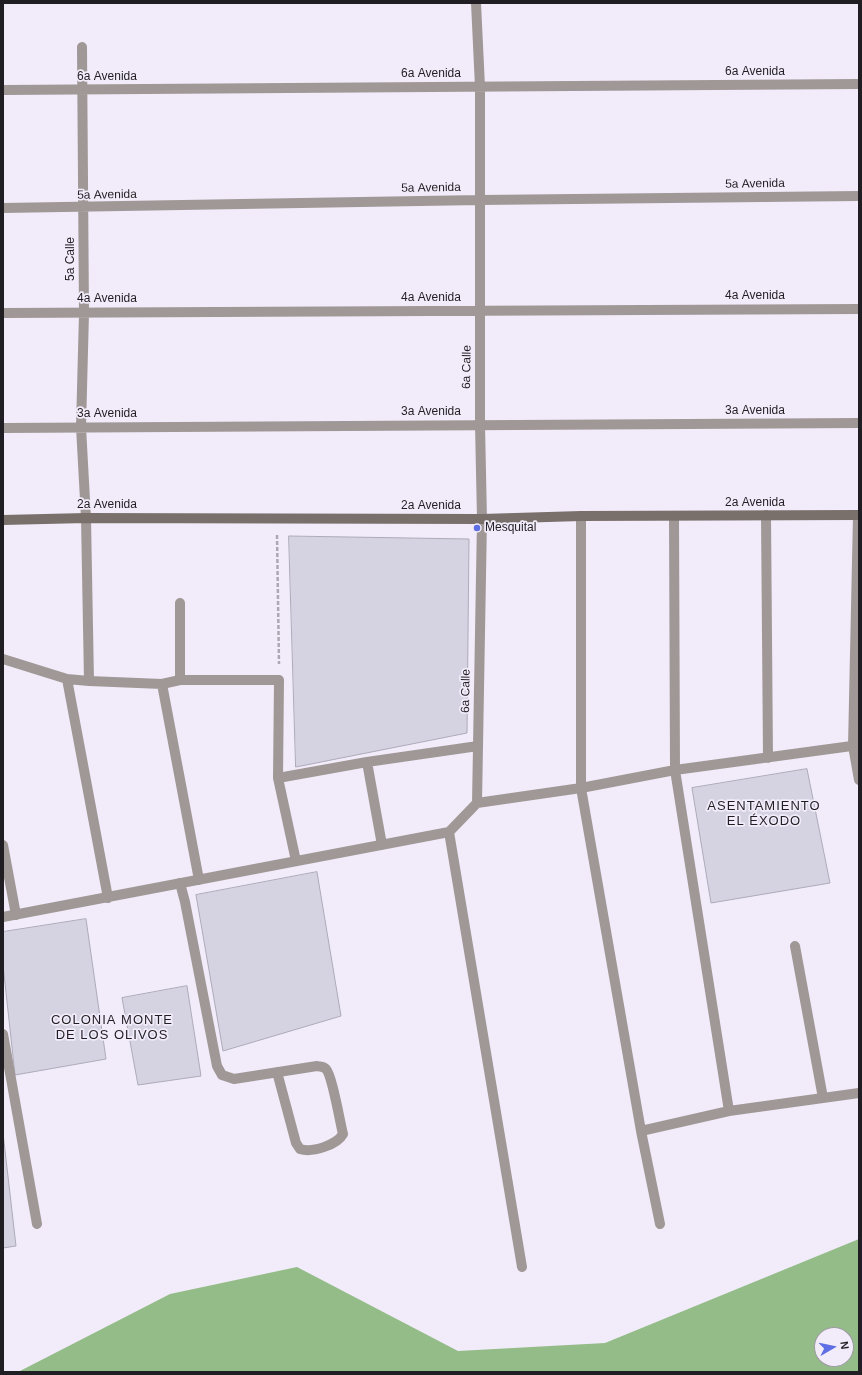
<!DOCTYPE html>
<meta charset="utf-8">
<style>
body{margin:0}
#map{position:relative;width:862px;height:1375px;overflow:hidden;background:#f2ecfa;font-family:Helvetica,sans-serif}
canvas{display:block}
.frame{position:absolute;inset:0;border:4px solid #211e23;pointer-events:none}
.north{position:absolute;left:814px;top:1327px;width:40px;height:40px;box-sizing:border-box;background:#f2ecfa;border:1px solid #9e9aa4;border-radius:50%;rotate:81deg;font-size:11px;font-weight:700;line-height:16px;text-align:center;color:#211e23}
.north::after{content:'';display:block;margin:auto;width:14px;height:18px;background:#5e6ee5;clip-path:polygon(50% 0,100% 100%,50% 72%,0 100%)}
</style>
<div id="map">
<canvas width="862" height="1375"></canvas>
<div class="frame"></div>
<div class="north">N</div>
</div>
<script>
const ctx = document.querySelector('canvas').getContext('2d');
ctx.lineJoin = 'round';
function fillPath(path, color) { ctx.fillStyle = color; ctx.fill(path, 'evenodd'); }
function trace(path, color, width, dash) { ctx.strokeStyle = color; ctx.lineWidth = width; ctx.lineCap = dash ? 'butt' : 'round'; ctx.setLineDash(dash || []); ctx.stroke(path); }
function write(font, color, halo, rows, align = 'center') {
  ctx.font = font + ' Helvetica,sans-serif'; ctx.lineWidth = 3.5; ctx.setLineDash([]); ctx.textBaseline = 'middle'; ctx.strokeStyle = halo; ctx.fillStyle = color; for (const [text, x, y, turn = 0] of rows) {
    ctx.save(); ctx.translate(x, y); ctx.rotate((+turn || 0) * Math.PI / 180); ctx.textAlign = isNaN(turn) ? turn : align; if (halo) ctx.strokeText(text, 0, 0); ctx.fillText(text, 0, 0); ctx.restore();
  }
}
fillPath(new Path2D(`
 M859 1239V1372H18L170 1294 297 1267 458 1351 605 1343ZM822 1335H846V1359H822Z`), '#94bc88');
const building = new Path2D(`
 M289 536 469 539 467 733 296 767Z
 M807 769 830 883 711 903 692 788Z
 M317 872 341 1016 223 1051 196 895Z
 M86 919 106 1059 15 1075 3 965V932Z
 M187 986 201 1076 138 1085 122 998Z
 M3 1133 16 1246 3 1248Z`);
fillPath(building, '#d5d2e1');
trace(building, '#adaab9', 1);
trace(new Path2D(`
 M277 535 279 664`), '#aca7b2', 2.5, [4, 2]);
trace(new Path2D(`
 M180 883 185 902 217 1066 222 1075 234 1079 317 1066C320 1067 323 1066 326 1069 332 1075 340 1122 343 1134 337 1145 312 1153 300 1149L296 1143 277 1072
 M3 1034 37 1224`), '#a09896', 10);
trace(new Path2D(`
 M476 3 480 87V425L482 519 477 803
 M82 47 84 313 81 427 86 518 89 681
 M3 90 859 84
 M3 208 480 200 859 196
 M3 313 859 309
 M3 428 859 423
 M766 515 768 758
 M858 515 853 746 859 780
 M581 516V788L641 1131 660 1224
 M674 516 675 770 729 1111
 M180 603V680
 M3 659 67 679 89 681 162 684 180 680H279L278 778 296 861
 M67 679 108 898
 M162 684 199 880
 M367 762 382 845
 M278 778 367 762 478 746
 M449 832 522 1267
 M3 845 16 915
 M3 917 449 832 477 803 581 788 675 770 859 745
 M795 946 823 1098
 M641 1131 729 1111 859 1093`), '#a09896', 10);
trace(new Path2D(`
 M3 520 86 518 482 519 581 516 859 515`), '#796f6b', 10);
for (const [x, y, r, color] of [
 [477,528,4,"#5e6ee5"]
]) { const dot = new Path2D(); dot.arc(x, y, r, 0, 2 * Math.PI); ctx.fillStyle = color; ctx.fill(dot); trace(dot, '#f2ecfa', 1.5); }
write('12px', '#211e23', '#f2ecfa', [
 ["6a Avenida",755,72],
 ["6a Avenida",431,74],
 ["6a Avenida",107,77],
 ["5a Avenida",755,184,-1],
 ["5a Avenida",431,188,-1],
 ["5a Avenida",107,195,-1],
 ["5a Calle",71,259,-90],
 ["4a Avenida",755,296],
 ["4a Avenida",431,298],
 ["4a Avenida",107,299],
 ["6a Calle",467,367,-89],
 ["3a Avenida",755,411],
 ["3a Avenida",431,412],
 ["3a Avenida",107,414],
 ["2a Avenida",755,503],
 ["2a Avenida",107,505],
 ["2a Avenida",431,506],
 ["6a Calle",466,691,-89]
]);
write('12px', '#211e23', '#f2ecfa', [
 ["Mesquital",485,528]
], 'left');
ctx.letterSpacing = '1px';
write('13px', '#211e23', '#f2ecfa', [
 ["ASENTAMIENTO",764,806],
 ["EL ÉXODO",764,821],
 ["COLONIA MONTE",112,1020],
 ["DE LOS OLIVOS",112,1035]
]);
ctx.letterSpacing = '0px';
</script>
